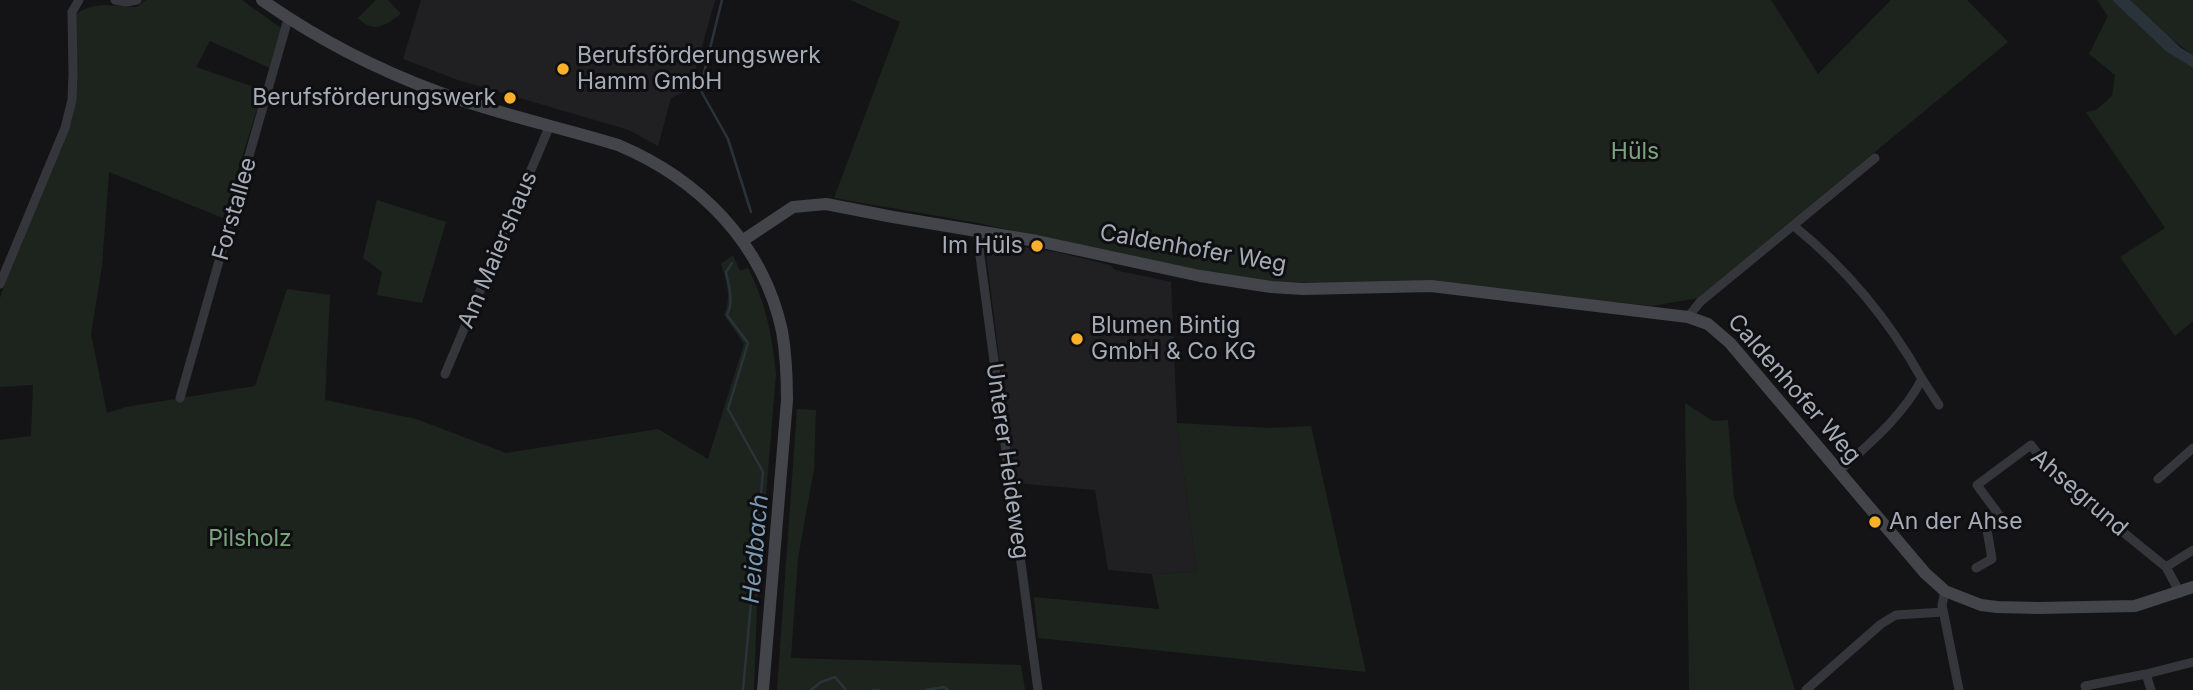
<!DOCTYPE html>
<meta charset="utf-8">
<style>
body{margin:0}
canvas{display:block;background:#141416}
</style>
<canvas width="2193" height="690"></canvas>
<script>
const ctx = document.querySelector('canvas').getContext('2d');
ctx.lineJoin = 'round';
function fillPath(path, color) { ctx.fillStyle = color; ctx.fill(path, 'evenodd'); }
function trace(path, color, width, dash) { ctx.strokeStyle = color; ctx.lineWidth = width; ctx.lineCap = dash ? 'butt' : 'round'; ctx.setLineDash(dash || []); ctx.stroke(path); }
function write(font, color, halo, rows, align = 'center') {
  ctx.font = font + ' Inter,sans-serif'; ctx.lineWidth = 6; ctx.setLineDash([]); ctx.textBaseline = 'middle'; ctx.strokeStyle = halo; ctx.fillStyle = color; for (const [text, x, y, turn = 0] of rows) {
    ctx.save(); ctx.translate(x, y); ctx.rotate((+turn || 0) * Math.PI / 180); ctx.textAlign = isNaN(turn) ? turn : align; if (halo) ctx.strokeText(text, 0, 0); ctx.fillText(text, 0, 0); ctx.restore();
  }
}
fillPath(new Path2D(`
 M421 0H715L690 89 671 98 658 146 629 130 458 80 403 59Z
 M995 243 1056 252 1110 265 1115 270 1171 282 1177 423 1197 572 1152 574 1108 570 1095 490 1015 483 986 253 989 246Z`), '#202023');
fillPath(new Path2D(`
 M146 0H242L289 34 283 50 270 68 210 41 196 67 263 90 223 218 109 172 102 266 91 334 107 413 126 407 255 386 287 289 330 295 325 400 416 419 506 453 658 429 708 459 744 344 724 315C732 296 727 284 721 264L733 255 740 271 748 268C766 304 772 334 776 374L757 605 754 690H0V440L31 436 33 385 0 387V298L14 256 51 172 72 107 75 15C95 0 112 7 137 7Z
 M376 0H388L401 14C384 26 374 34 358 18Z
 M850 0H1771L1818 74 1891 0H1967L2008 42 1698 298 1652 306 1463 286 1273 282 1202 272 978 223 834 198 900 22Z
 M2097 0H2112L2184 62 2193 68V321L2175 336 2120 257 2165 228 2086 112 2096 110 2112 96 2115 75 2089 54 2108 16Z
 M2130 0H2193V55L2155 27Z
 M377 200 446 222 422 303 377 295 382 272 363 258Z
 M1685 403 1713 421 1728 420 1734 498 1795 690H1689Z
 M797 409 816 410 814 469 798 558 791 658 1021 665 1025 690H777Z
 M1177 423 1269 428 1311 426 1366 672 1038 638 1034 597 1159 609 1152 574 1197 572Z`), '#1c241d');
fillPath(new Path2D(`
 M2112 0H2130L2181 48 2193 55V68L2166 51Z`), '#2a333a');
trace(new Path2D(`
 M722 0 700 89 728 139 751 212
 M732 263 726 272C729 287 734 301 727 315L748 343 728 409 763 472 743 690
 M811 690 821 682 835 677 846 690
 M873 690H879
 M926 690 944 687 948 690`), '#2a333a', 2.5);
trace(new Path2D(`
 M115 0 126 2 137 0
 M1794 226C1847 269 1889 320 1922 379 1902 417 1870 443 1839 471
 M978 231V241L1038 690
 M0 284 65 128 72 100 73 74 72 12 79 0
 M1688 317 1700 302 1875 158
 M445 374 550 125
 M1922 379 1939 405
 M180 398 288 19
 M2158 479 2193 448
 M2166 567 2193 550
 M1976 568 1992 559 1987 530 2002 519 1977 485 2031 445 2055 477 2166 567 2180 593
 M1945 591 1942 605 1959 690
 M2146 674 2151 690
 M1806 690 1881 624 1896 615 1943 612
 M2086 690 2085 686 2146 674 2193 662`), '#35363b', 9);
trace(new Path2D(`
 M262 0C316 38 376 69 438 92 497 114 559 127 618 145 699 179 763 243 782 331 786 354 787 377 787 400L763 690
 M742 241 793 207 826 204 893 217 1037 241 1200 276 1271 287 1303 289 1431 286 1688 317 1708 324 1730 343 1925 573 1945 591 1981 605 1997 607 2038 608 2135 606 2193 587`), '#43454b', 12);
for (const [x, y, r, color] of [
 [563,69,7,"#f9af2a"],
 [510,98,7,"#f9af2a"],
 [1037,246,7,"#f9af2a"],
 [1077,339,7,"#f9af2a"],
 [1875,522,7,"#f9af2a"]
]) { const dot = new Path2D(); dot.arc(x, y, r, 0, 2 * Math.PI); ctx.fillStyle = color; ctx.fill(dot); trace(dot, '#0f0f11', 2.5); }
write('23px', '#a5abb7', '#0f0f11', [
 ["Berufsförderungswerk",577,56],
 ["Hamm GmbH",577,82],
 ["Berufsförderungswerk",496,98,"right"],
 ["Im Hüls",1023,246,"right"],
 ["Blumen Bintig",1091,326],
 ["GmbH & Co KG",1091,352],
 ["An der Ahse",1889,522]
], 'left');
write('23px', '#7ba37d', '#0f0f11', [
 ["Hüls",1635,152],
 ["Pilsholz",250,539]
]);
write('23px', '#a5abb7', '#0f0f11', [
 ["Forstallee",235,209,-74],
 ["Caldenhofer Weg",1193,249,10],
 ["Am Maiershaus",498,250,-67],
 ["Caldenhofer Weg",1794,389,49],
 ["Unterer Heideweg",1007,461,82],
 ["Ahsegrund",2079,493,41]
]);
write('italic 24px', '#7b9ab3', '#0f0f11', [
 ["Heidbach",756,549,-85]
]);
</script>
